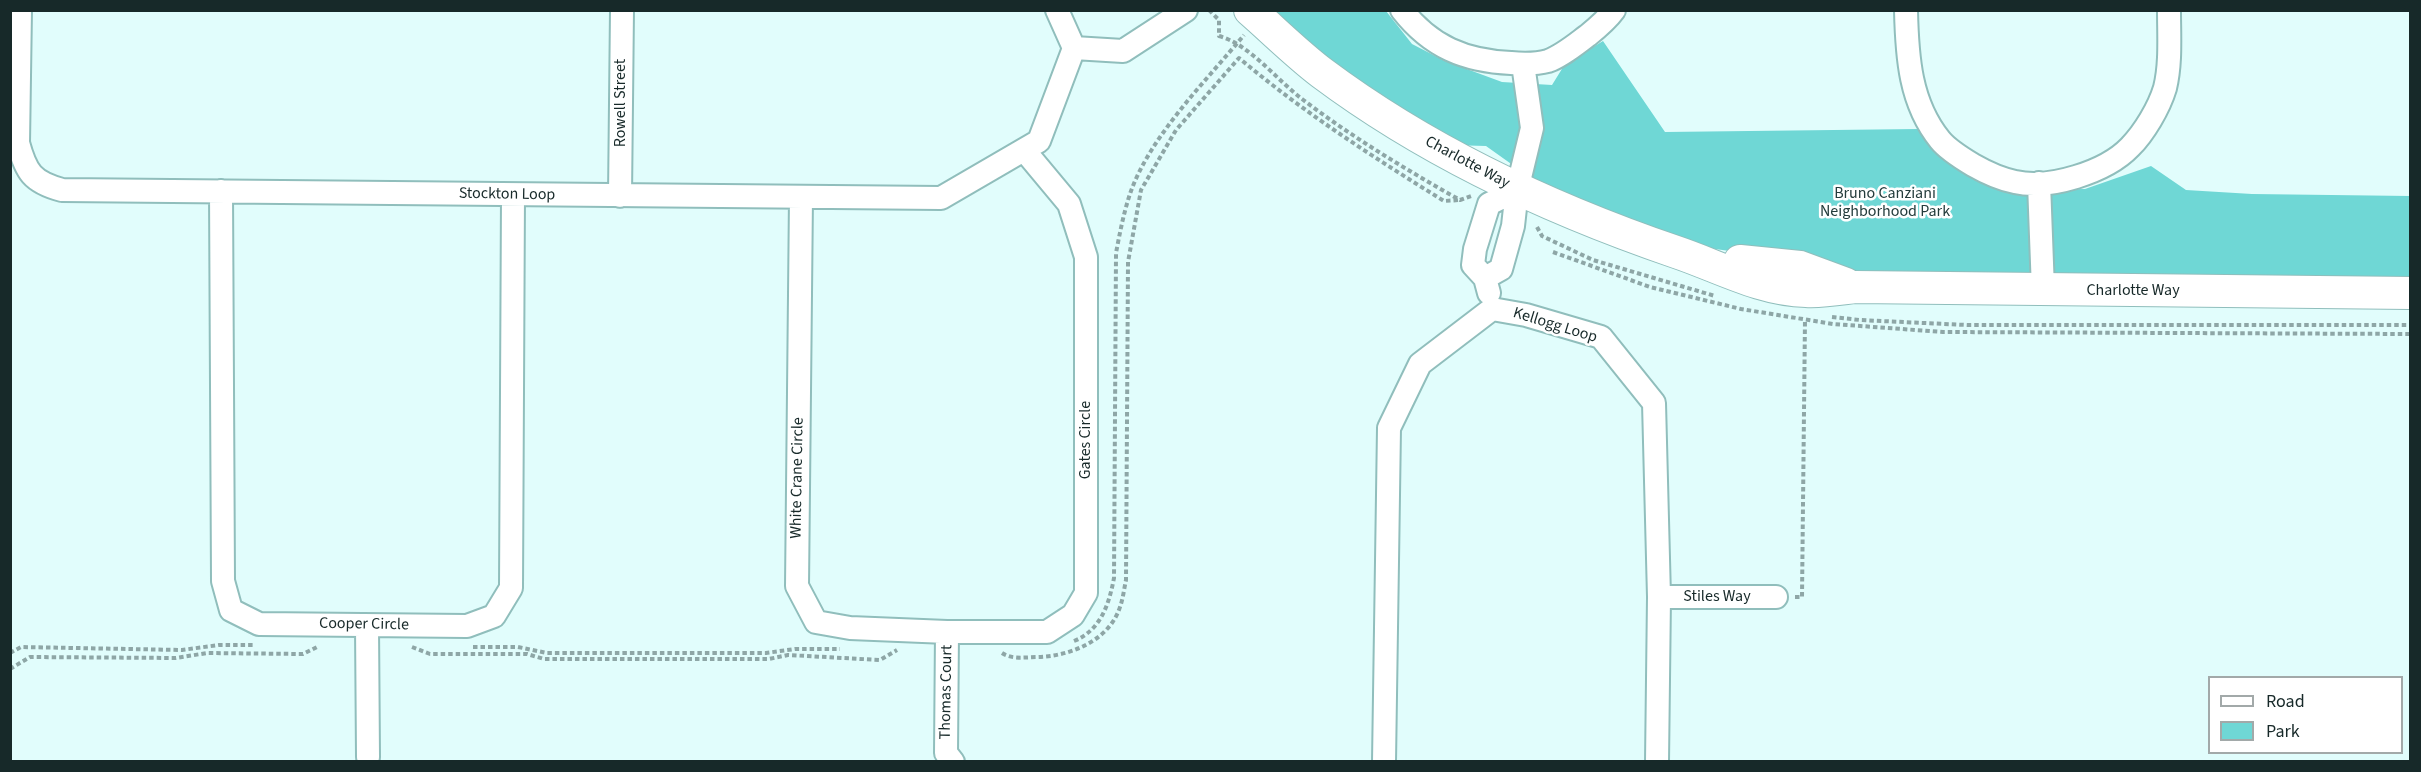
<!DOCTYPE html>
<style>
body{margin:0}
#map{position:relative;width:2421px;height:772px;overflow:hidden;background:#e1fdfc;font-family:"Source Sans 3",sans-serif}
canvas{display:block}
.frame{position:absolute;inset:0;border:12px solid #172929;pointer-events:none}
.legend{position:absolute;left:2208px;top:676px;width:195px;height:78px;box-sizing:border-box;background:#fff;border:2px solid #a2a9a9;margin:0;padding:8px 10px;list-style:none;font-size:18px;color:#172929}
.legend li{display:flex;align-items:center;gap:12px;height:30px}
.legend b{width:30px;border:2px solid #a2a9a9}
</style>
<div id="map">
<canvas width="2421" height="772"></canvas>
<div class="frame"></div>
<ul class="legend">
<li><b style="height:8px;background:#fff"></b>Road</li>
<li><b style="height:16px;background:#6fd7d5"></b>Park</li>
</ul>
</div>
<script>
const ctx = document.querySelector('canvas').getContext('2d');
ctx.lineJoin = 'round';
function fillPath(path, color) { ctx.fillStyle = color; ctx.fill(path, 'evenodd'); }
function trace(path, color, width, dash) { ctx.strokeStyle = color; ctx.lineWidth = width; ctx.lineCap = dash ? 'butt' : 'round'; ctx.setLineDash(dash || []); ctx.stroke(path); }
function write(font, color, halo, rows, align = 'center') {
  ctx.font = font + ' "Source Sans 3",sans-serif'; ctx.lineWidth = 5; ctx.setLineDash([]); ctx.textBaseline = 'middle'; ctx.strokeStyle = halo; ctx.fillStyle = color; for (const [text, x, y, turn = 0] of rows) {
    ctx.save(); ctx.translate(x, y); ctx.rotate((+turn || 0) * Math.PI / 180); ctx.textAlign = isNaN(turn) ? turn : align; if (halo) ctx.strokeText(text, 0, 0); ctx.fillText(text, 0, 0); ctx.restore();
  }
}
fillPath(new Path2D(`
 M1265 11H1386L1412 44 1445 61 1502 82 1552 85 1565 64 1603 41 1665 132 1918 129 1944 159 1972 177 2002 190 2085 189 2151 166 2186 190 2252 194 2410 196V282L1854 275 1766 256 1708 248 1566 203 1486 146 1450 145 1311 53Z`), '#6fd7d5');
const street = new Path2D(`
 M20 10 18 143C26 172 32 182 62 190L941 198 1039 141 1074 48 1057 10
 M1402 10C1431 47 1465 61 1511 63 1522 64 1537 64 1548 61 1562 56 1575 45 1587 36 1597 28 1606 21 1614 10
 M1906 10C1907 57 1910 103 1940 140 1948 150 1963 159 1973 165 1987 173 2000 179 2015 182 2049 190 2106 172 2130 147 2144 133 2159 108 2165 88 2171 64 2169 36 2169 10
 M1074 48 1123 51 1186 10
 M2039 183 2043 290
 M221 191 223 581 231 610 259 624 467 626 494 616 511 588 513 195
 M620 196 622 10
 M801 197 797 586 816 622 850 628 947 632H1047L1073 615 1086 593V257L1069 204 1024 150
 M1485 278 1501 269 1513 226 1517 190 1532 128 1523 64
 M1489 293 1485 278 1473 265 1475 249 1489 204 1517 190
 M1659 597H1776
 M367 626 368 757
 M947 632 946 753 953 762
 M1384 762 1389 428 1420 364 1492 309 1526 315 1601 337 1654 403 1659 597 1657 762`);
const secondary = new Path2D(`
 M1250 10C1274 31 1297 54 1322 73 1429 153 1550 209 1676 252 1718 266 1760 290 1806 291 1822 292 1839 289 1855 287L2410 293
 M1740 261 1800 267 1846 284`);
trace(street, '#90bebc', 26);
trace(secondary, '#90bebc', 34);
trace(new Path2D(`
 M1209 10 1219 20V36C1249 44 1277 80 1302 99 1352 137 1405 169 1460 200L1471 196
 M1537 227 1542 236 1593 260 1715 296
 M1553 252 1650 287 1741 309 1833 324 1943 332 2410 334
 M1832 317 1860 320 1967 325H2410
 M1795 597H1802L1805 319
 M1074 641C1101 630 1109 604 1114 578L1116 253C1120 232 1124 211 1131 191 1152 134 1206 81 1244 35
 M412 647 430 654H527L544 659H769L788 655 880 660 897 650
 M473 647H518L547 653H766L795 649H840
 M10 653 21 647 182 650 219 645H253
 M1002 653C1013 660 1025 657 1038 657 1070 656 1109 641 1120 607 1123 599 1124 589 1126 580L1128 262 1141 190 1176 130 1239 58C1303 112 1373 157 1444 201L1460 200
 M10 669 30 657 176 658 207 653 303 654 319 646`), '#8ea6a6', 4, [4.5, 3]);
trace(street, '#fff', 22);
trace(secondary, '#fff', 32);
write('16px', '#172929', '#fff', [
 ["Rowell Street",621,103,-90],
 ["Charlotte Way",1467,163,28],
 ["Stockton Loop",507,195,1],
 ["Charlotte Way",2133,291],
 ["Kellogg Loop",1555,326,17],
 ["Gates Circle",1086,440,-90],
 ["White Crane Circle",798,478,-89],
 ["Stiles Way",1717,597],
 ["Cooper Circle",364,625,1],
 ["Thomas Court",947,692,-89]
]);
write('16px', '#243c3c', '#fff', [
 ["Bruno Canziani",1885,194],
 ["Neighborhood Park",1885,212]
]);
</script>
